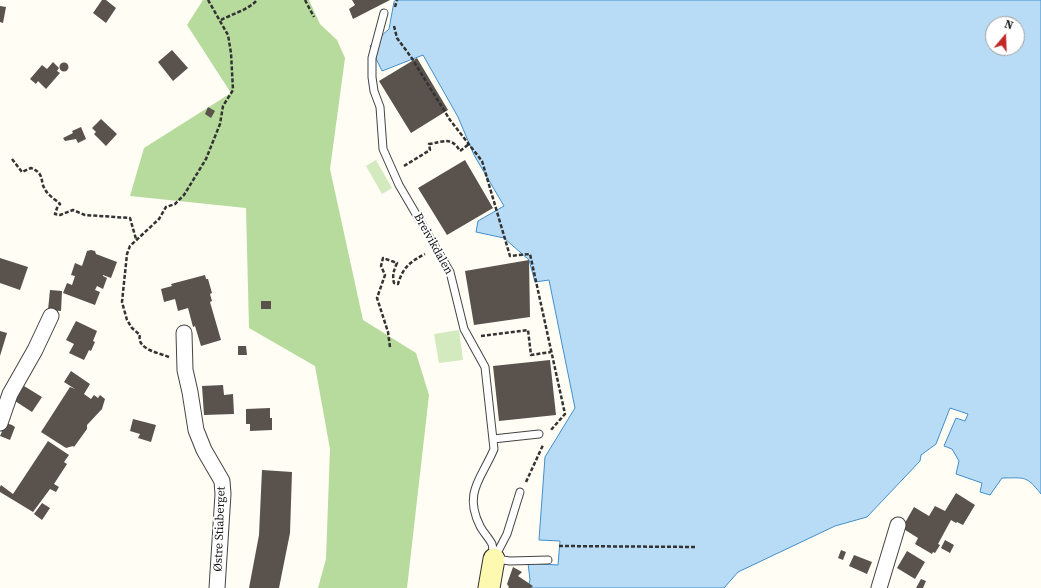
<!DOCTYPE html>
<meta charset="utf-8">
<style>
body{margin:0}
#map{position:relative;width:1041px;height:588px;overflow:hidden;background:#fffdf4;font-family:"Source Serif 4",serif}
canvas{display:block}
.north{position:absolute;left:985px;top:16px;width:40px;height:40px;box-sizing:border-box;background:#fff;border:1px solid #a0a0a0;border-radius:50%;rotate:19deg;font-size:11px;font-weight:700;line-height:16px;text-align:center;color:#111}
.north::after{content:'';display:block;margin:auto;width:14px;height:18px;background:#c12929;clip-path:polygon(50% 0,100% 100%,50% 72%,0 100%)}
</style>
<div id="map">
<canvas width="1041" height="588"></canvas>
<div class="north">N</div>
</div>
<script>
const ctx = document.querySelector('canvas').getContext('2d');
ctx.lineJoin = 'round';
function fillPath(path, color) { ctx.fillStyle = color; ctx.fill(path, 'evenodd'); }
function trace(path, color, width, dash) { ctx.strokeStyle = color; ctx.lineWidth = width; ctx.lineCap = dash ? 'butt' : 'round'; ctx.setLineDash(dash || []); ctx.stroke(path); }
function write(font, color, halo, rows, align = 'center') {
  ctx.font = font + ' "Source Serif 4",serif'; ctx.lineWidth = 4; ctx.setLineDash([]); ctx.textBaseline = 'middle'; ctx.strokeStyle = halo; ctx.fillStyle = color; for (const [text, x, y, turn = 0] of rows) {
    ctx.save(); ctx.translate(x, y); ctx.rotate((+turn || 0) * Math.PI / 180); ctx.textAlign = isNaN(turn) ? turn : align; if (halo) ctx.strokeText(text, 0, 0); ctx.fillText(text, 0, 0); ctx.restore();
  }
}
fillPath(new Path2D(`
 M376 160 392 188 382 194 366 166Z
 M459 330 463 360 439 363 434 334Z`), '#d2eabd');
fillPath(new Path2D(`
 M203 0H309L320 24 337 40 345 58 330 169 363 320 416 353 429 395 407 588H318L326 559 330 449 315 366 249 328 246 208 130 196 144 148 231 93 187 25Z`), '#b6db9c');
const water = new Path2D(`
 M396 0H1041V494C1026 475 1025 478 1002 478L990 495 980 492 982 483 956 474 959 461 952 449 944 446 956 418 965 421 968 414 950 408 936 444 921 455 920 461 867 517 835 526 738 572 724 588H528L530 580 528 563 558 565 560 541 539 540 545 457 575 408 549 280 535 282 529 260 504 238 476 232 478 221 504 206 474 155 458 117 423 55 382 71 370 46 389 29 394 2ZM993 24H1017V48H993Z`);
fillPath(water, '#b9dcf6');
trace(water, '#418ecc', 1);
fillPath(new Path2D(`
 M102 0H106L116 8 106 23 93 13Z
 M352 0H390L353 19 349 9 355 5Z
 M0 6 6 7 3 23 0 22Z
 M172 50 188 68 173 81 158 62Z
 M417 58 448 110 411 133 379 81Z
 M53 62 59 68 57 71 60 73 46 89 38 81 36 84 30 79 42 65 47 69Z
 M59.5 67a4.5 4.5 0 1 1 9 0a4.5 4.5 0 1 1-9 0Z
 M208 107 215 111 211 118 205 114Z
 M101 119 117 134 106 146 94 134 96 132 92 128Z
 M81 127 86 139 78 143 76 139 65 141 63 138 73 133 72 131Z
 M465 160 493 208 447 235 418 188Z
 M91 250 95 251 96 254 117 262 111 278 103 275V276L107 278 103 289 97 286 95 290 100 292 95 305 63 293 67 283 72 285 75 276 71 275 75 263 82 266 87 251Z
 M0 258 28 267 20 290 0 283Z
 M529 260 530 317 474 325 465 271Z
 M205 275 206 279H208L212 293 210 294 212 301 210 302 221 340 201 346 195 326 193 327 188 308 178 311 175 299 164 302 161 289 172 286 171 284Z
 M50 290 62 291 61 311 48 310Z
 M261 301H271V309H261Z
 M76 321 97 331 93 341 95 342 91 351 89 350 84 360 69 353 74 344 66 340Z
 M0 331 7 333 0 356Z
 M238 346H246L247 355H238Z
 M550 360 556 415 499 421 493 366Z
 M71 371 90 384 84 394 91 399 94 395 98 398 100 395 105 399 102 409 87 425V429L74 447 73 446 66 448 41 432 70 387 75 389 64 382Z
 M223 385 224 395 233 394 234 414 204 415 202 386Z
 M24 386 42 397 32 412 15 401Z
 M270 408V418H272V430L250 431V424H246V409Z
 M133 419 156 425 151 442 138 438 140 434 130 431Z
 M6 423 12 425 15 427 10 440 0 436Z
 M48 441 69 455 64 462 67 464 54 484 59 487 56 492 50 489 33 512 0 492V487L1 485 13 494Z
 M262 470 292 472 290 533 279 588H249L259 535Z
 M956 493 975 505 963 525 957 522 956 523 951 520 938 544 940 545 935 553 933 552 932 554 915 544 918 538 902 528 914 507 929 516 935 506 945 511Z
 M42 503 50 508 42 520 34 514Z
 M945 540 954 545 950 553 941 548Z
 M841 550 846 552 843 560 838 558Z
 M907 551 925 562 915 579 897 568Z
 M854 555 872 562 867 574 849 566Z
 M513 567 522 572 518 576 533 586 531 588H508L509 587 507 584Z
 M921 579 926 581 923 588H916Z`), '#59524d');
const lane = new Path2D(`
 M384 13 372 58V77L374 91 380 107 383 149 399 185 450 272 464 329 485 367 494 449C482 478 463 492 480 526 483 532 489 538 492 544 493 548 493 553 493 557
 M493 439 539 434
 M495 557 507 534 520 492
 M496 559 510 561 548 560`);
const street = new Path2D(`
 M184 333 185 370 190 392 196 430 204 450 222 481 223 494 217 588
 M0 423 10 394 35 350 51 316
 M879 588 898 525`);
const secondary = new Path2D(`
 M489 588 494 559`);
trace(lane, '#444', 9);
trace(street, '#444', 17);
trace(secondary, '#333', 23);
trace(new Path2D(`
 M305 0 314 17
 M395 7 397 0
 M221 20C232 14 248 10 257 0
 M394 26 397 38 411 57 450 120 482 161 510 256 530 254 565 414 550 431
 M12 159 22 172 31 168C46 174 39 182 46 191 49 196 56 200 60 204L57 208 55 214 60 215 73 210 85 215 130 218 136 239
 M404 166 430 150 429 144C444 142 451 136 460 151L469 144
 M481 336 528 330 531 355 551 352
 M390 347 388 332 377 298 385 275 381 266 383 258 397 263C394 270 392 275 394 283L398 284C403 267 410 262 425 254
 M169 357C159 353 136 349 140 335L132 328 127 320 122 302 127 254 130 246 159 219 166 207 175 204 184 195 206 159 220 124 223 106 233 90 231 53 228 35 208 0
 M526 482 543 445
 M559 546 697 547`), '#333', 2.5, [4, 2]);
trace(lane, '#fff', 7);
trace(street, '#fff', 15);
trace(secondary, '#fef9b0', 21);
write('12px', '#111', '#fff', [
 ["Breivikdalen",433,244,61],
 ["Østre Stiaberget",220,529,-88]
]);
</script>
